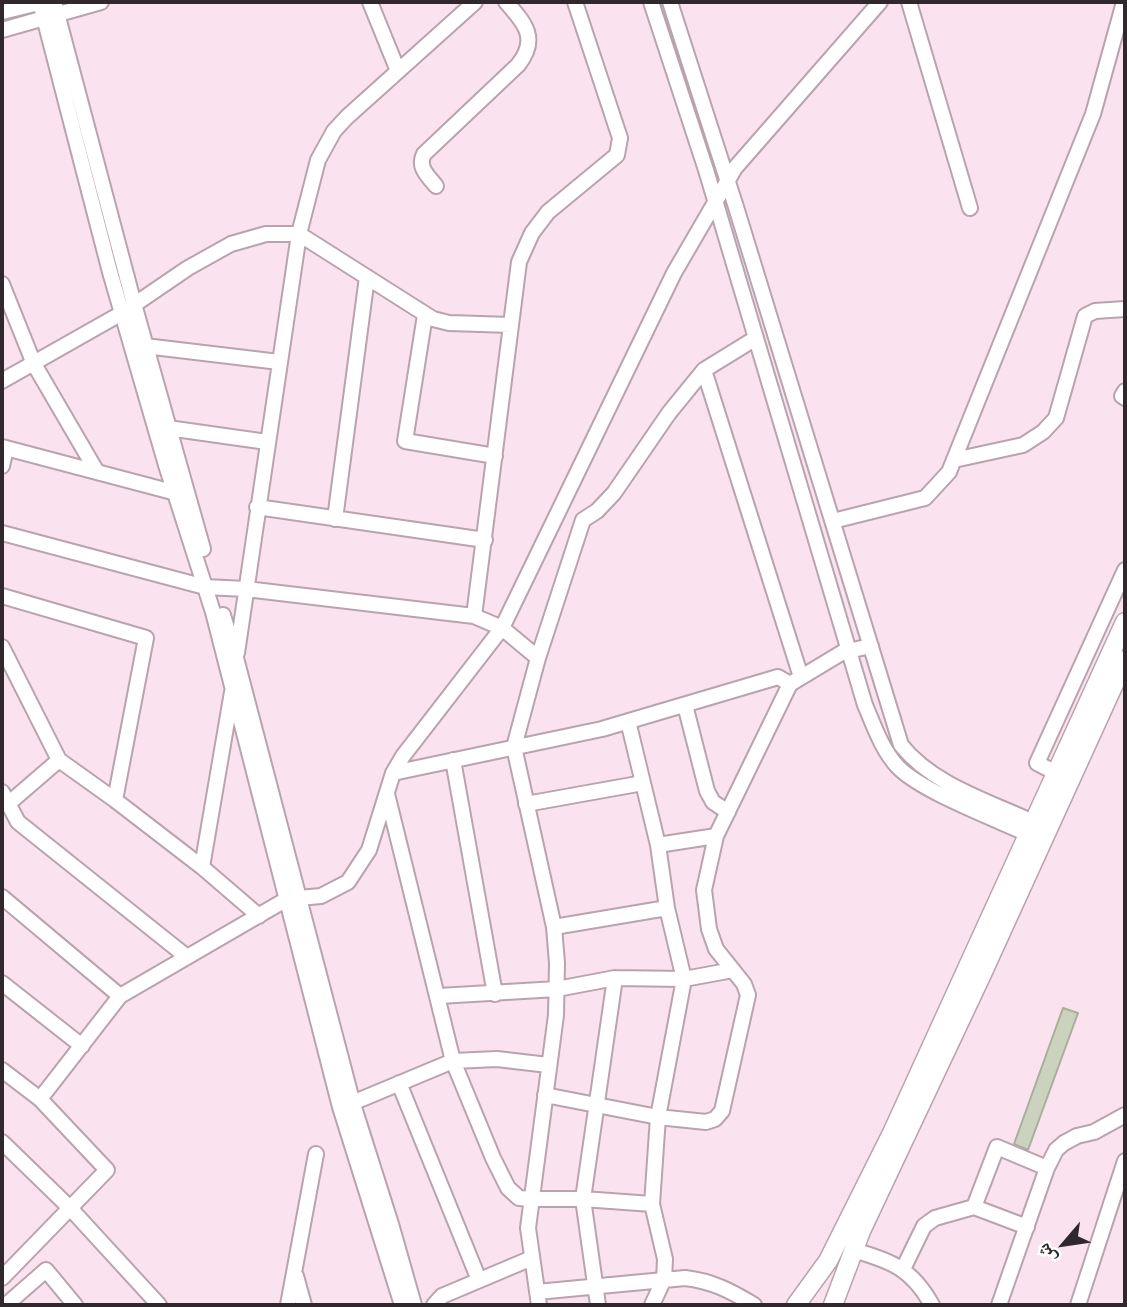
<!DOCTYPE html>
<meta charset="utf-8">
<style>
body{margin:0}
#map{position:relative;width:1127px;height:1307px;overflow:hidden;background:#fae3ef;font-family:Quicksand,"Noto Naskh Arabic",sans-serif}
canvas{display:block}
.frame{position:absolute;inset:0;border:4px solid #30282c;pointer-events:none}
.north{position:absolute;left:1029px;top:1209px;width:70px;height:70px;-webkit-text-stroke:5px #fff;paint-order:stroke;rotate:241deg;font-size:19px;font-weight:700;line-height:28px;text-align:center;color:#30282c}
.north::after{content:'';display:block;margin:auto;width:24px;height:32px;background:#30282c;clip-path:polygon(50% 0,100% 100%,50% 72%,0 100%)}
</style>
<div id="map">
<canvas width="1127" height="1307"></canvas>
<div class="frame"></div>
<div class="north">ش</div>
</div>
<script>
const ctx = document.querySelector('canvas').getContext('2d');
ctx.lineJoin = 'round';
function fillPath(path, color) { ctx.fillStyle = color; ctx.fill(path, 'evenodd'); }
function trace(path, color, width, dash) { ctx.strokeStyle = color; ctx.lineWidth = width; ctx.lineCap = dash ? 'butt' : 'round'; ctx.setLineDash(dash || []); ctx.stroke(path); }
const building = new Path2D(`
 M1063 1008 1078 1013 1028 1150 1014 1144Z`);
fillPath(building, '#cbd3be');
trace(building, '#a7af9b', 2);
const minor = new Path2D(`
 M40 2 110 272 166 465 213 612 340 1107 402 1305
 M54 2 134 304 203 549
 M370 2 398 71
 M651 2 706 170 865 705C874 726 882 750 898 767 921 791 995 819 1028 834
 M670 2 736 207 901 745C933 785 988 801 1033 822
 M909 2 970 208
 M2 12 43 2
 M2 30 101 2
 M436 186C428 176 417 167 424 154L518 65C539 39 525 23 506 2
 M2 284 34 364 97 472
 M425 315 405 441 495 456
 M145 346 279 362
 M704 370 801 677
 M2 381 122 313 188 268 231 244 266 234H299L433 319 449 323 511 325
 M1125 391 1122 396 1125 398
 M168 428 267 442
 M2 447 180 494
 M954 460 1023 445 1043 432 1056 418 1085 316 1095 311 1125 309
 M2 466 6 448
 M257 507 485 540
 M335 519 367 277
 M833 521 925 498 949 472 1093 114 1124 2
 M2 533 205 587 246 589 474 616 502 628 538 658
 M2 596 146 638 115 800
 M223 615 236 658 353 1104 391 1224 414 1305
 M474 616 519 262 532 233 548 212 617 155 620 138 575 2
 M2 647 59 760 115 800 202 867 259 916
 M237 653 299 234 318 160 334 131 347 117 475 2
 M685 705 707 791 713 802 728 812
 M628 721 658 845 667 908 684 979 658 1117 652 1204 665 1259 664 1279 652 1305
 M453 760 495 994
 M393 773 602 729 778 677 790 684
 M1056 773 1037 763 1125 570
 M2 792 18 822 187 957
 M387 794 453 1061 493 1158 508 1188 519 1198 531 1199H583L652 1204
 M8 804 59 760
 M526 804 643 783
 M658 845 716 836
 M202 867 232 692
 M2 897 120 996
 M554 927 667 908
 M2 983 82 1046
 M439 996 557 989 615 978 684 979 733 970
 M2 1070 40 1099 107 1170 2 1278
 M399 1083 479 1280
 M545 1095 658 1117 706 1122 715 1119 722 1111 748 995 744 984 716 949 709 929 704 890 716 836 790 684 843 652 871 646
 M40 1099 120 996 287 899 321 896 348 882 369 850 393 773 403 756 502 628 674 273 735 168 880 2
 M345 1106 453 1061 497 1059 548 1065
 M2 1142 70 1208 159 1305
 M974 1207 997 1147 1047 1168
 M853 1250C892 1261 912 1269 932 1305
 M903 1269 924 1226 935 1218 974 1207 1027 1227
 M296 1276 304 1305
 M537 1292 685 1278C712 1281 731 1291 754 1305
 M6 1305 46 1270 75 1305
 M288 1305 316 1154
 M434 1305 442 1296 532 1258
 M539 1305 528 1228 556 1015 557 963 554 927 514 747 538 658 583 520 597 511 614 493 669 413 704 370 756 338
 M598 1305 583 1199 615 978
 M999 1305 1047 1168 1056 1150 1064 1143 1077 1136 1094 1132 1125 1115
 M1078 1305 1125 1161`);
const major = new Path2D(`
 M796 1305 828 1261 892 1133 1125 622
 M833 1305 861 1231 982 974 1125 660`);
trace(minor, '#b9a3ae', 18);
trace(major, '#b9a3ae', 21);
trace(minor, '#fff', 14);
trace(major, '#fff', 18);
</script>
